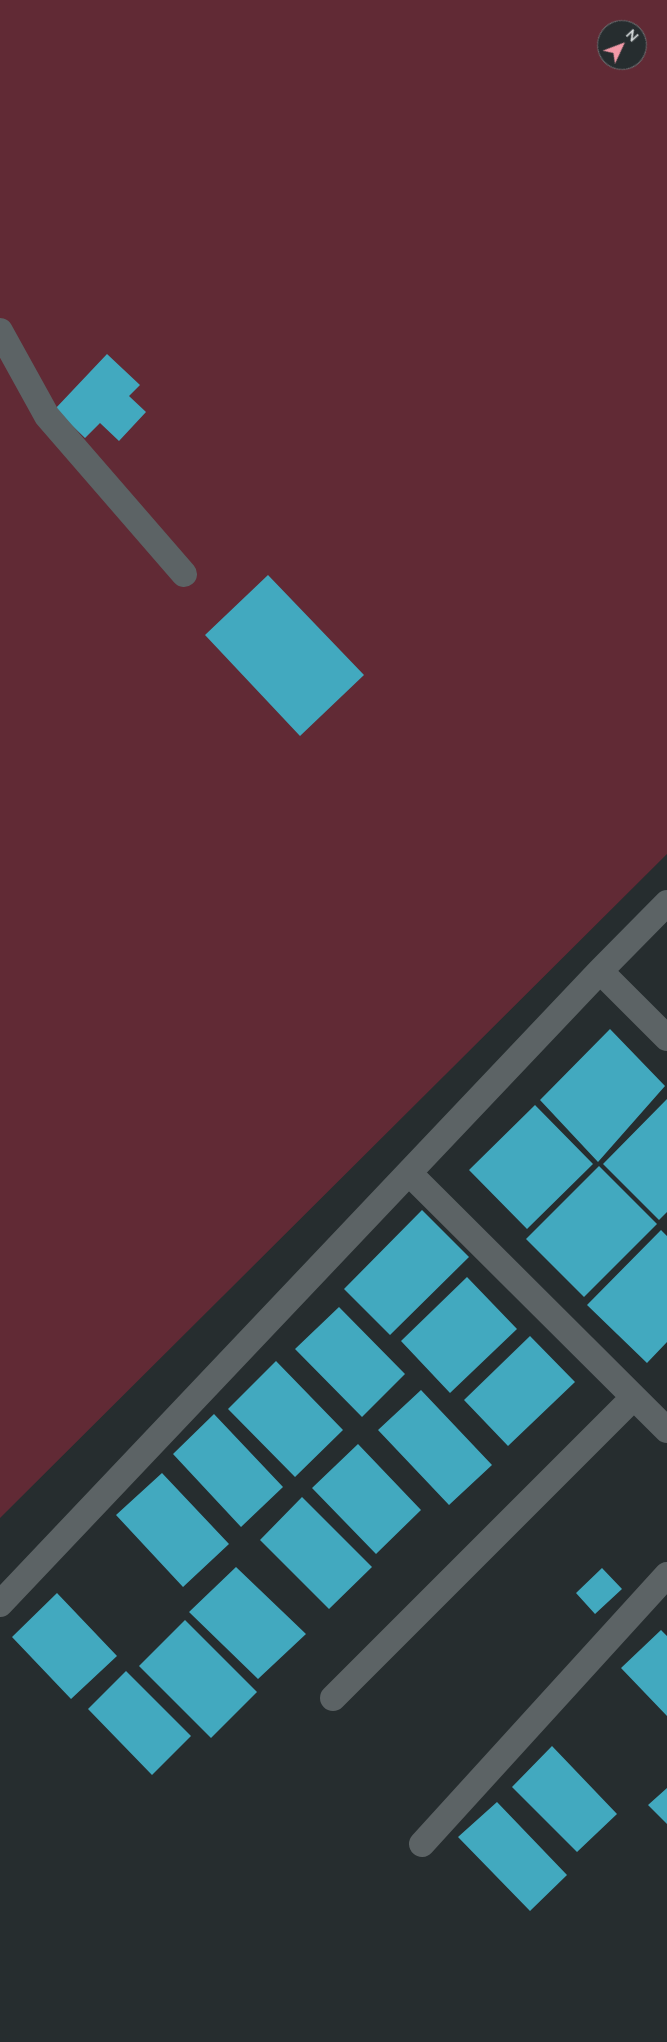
<!DOCTYPE html>
<style>
body{margin:0}
#map{position:relative;width:667px;height:2042px;overflow:hidden;background:#262d2f;font-family:Mulish,sans-serif}
canvas{display:block}
.north{position:absolute;left:597px;top:20px;width:50px;height:50px;box-sizing:border-box;background:#262d2f;border:1px solid #6c7274;border-radius:50%;rotate:47deg;font-size:14px;font-weight:700;line-height:20px;text-align:center;color:#d5dadb}
.north::after{content:'';display:block;margin:auto;width:18px;height:22px;background:#f39aa8;clip-path:polygon(50% 0,100% 100%,50% 72%,0 100%)}
</style>
<div id="map">
<canvas width="667" height="2042"></canvas>
<div class="north">N</div>
</div>
<script>
const ctx = document.querySelector('canvas').getContext('2d');
ctx.lineJoin = 'round';
function fillPath(path, color) { ctx.fillStyle = color; ctx.fill(path, 'evenodd'); }
function trace(path, color, width, dash) { ctx.strokeStyle = color; ctx.lineWidth = width; ctx.lineCap = dash ? 'butt' : 'round'; ctx.setLineDash(dash || []); ctx.stroke(path); }
fillPath(new Path2D(`
 M0 0H667V854L0 1518ZM607 30H637V60H607Z`), '#612a35');
fillPath(new Path2D(`
 M107 354 140 385 129 396 146 412 119 441 100 423 85 438 55 409Z
 M268 575 364 675 300 736 205 635Z
 M610 1029 665 1086 598 1162 540 1100Z
 M667 1099V1212L659 1220 603 1164Z
 M535 1105 593 1164 527 1229 469 1170Z
 M599 1166 657 1224 584 1297 526 1239Z
 M422 1210 469 1257 390 1335 344 1289Z
 M661 1230 667 1236V1342L647 1363 587 1305Z
 M467 1277 517 1329 450 1393 401 1341Z
 M339 1307 405 1374 362 1417 295 1349Z
 M530 1336 575 1382 508 1446 464 1400Z
 M276 1361 343 1430 295 1477 228 1409Z
 M421 1390 492 1465 449 1505 378 1430Z
 M214 1414 283 1487 241 1527 173 1454Z
 M358 1444 421 1510 376 1554 312 1488Z
 M162 1473 229 1544 183 1587 116 1515Z
 M302 1497 372 1567 329 1609 260 1540Z
 M236 1567 306 1634 258 1679 189 1612Z
 M602 1568 622 1589 595 1614 576 1593Z
 M57 1593 117 1656 71 1699 12 1637Z
 M185 1620 257 1692 211 1738 139 1666Z
 M661 1630 667 1636V1716L621 1668Z
 M126 1671 191 1736 152 1775 88 1709Z
 M552 1746 617 1814 577 1852 512 1787Z
 M667 1788V1824L648 1805Z
 M497 1802 567 1875 530 1911 458 1837Z`), '#42a9bf');
trace(new Path2D(`
 M0 331 47 416 184 574
 M600 971 667 1038
 M409 1173 667 1430
 M0 1604 600 971 667 903
 M333 1698 633 1398
 M422 1844 667 1575`), '#5c6365', 26);
</script>
